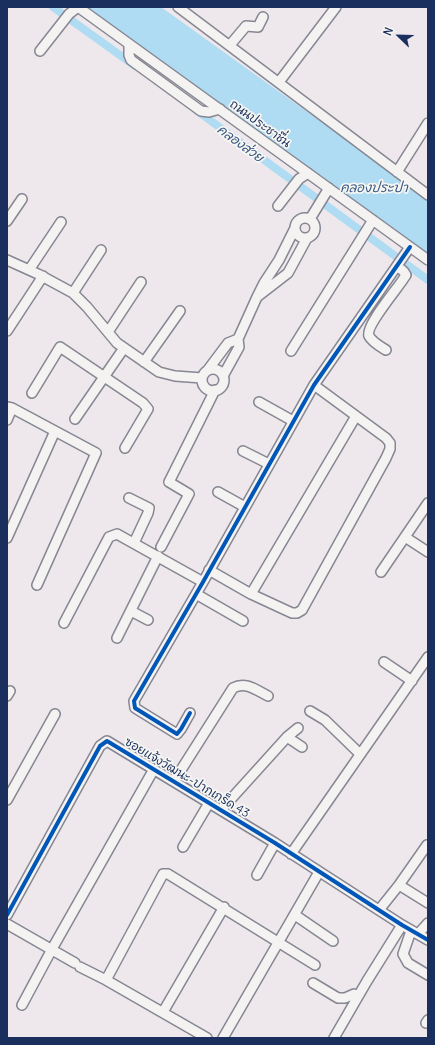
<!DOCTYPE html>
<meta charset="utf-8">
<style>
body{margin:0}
#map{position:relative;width:435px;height:1045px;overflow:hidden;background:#eee8ed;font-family:Delius,sans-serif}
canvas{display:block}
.frame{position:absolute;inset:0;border:8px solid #1b2f5e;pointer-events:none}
.north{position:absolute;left:379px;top:16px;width:40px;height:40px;-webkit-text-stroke:3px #f6f6f2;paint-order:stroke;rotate:293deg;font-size:11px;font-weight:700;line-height:16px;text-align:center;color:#1b2f5e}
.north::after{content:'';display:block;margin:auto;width:14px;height:18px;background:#1b2f5e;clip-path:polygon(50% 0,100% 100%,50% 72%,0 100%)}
</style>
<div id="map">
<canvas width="435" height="1045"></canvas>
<div class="frame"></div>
<div class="north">N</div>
</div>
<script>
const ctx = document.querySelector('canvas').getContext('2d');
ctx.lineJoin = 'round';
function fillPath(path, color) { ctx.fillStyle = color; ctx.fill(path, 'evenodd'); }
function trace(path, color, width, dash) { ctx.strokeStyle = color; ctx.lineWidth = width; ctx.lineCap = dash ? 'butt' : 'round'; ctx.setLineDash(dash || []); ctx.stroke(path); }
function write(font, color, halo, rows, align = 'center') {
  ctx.font = font + ' Delius,"Playpen Sans Thai",sans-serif'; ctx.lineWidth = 3.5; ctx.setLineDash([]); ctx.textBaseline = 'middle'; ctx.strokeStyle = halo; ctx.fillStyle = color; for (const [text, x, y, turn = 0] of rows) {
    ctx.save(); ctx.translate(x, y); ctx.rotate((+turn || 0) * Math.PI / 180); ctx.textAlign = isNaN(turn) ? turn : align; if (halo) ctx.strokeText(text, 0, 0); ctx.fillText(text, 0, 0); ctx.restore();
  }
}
fillPath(new Path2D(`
 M87 7H161L394 174 428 199V255Z`), '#afdcf3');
trace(new Path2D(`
 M53 7 135 66
 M196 110 428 280`), '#afdcf3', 8);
const minor = new Path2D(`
 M78 7 428 260
 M178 7 428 195
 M129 44V55L131 60 201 111 209 112 220 109
 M230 45 246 26 258 27 263 17
 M40 51 69 14 78 7
 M279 82 336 7
 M397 172 428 123
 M278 206 299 179 308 173
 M295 228a10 10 0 1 1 20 0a10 10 0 1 1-20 0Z
 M310 219 329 188
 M7 221 22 199
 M294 230 279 260 264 283 257 297 288 273 307 238
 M7 260 38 274 73 293 87 307 117 343 159 372 175 376 202 378
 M29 270 61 222
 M73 293 101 250
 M7 331 43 276
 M108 332 141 282
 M386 350C381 347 372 342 369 336 365 326 398 288 404 278L406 275C403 270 401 268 396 268
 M291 351 373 220
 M144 362 180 311
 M202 380a11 11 0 1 1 22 0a11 11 0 1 1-22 0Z
 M207 371 228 343 238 339
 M223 376 239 347 238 339 257 297
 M32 393 60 347 143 403 148 409 125 448
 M259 402 293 421
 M7 407 12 408 96 453 37 585
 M75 419 124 348
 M7 420 12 408
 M243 451 269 464
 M218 492 245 507
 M129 498 149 508 148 513 134 543
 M405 537 428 552
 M7 538 55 431
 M161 547 189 494 169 482 215 390
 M209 570 251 594 292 613H297L302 610 386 458 390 449V443L386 438 314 385
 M381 572 428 503
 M196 594 243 621
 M251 594 356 416
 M131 611 148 620
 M64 623 109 537 117 534 203 582
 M117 638 158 556
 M384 662 412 681
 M7 696 10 691
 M310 711 325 720 360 754
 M190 713 181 729 177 734 135 708 134 701 203 582 314 385 410 247
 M287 737 302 747
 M174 781 233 688C246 681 256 690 268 696
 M7 800 55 714
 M221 810 287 737 298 728
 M183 847 209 803
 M291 854 428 657
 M257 875 275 843
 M399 885 427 845
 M379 910 399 885 428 903
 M7 915 100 746 107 741 275 843 402 925 428 940
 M295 915 333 941
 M7 924 75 963
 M411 931 403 954 408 963 428 975
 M418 934 428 923
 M80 967 106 980 207 1038
 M106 980 163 874H168L315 965
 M313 983 338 998H345L354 994 358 996
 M22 1005 52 949 154 769
 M163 1012 224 907
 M426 1023 428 1020
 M223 1038 319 872
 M334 1038 367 981 402 925`);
trace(minor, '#868792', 12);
trace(minor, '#f4f3f2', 9);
trace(new Path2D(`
 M190 713 181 729 177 734 135 708 134 701 203 582 314 385 410 247
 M7 915 100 746 107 741 275 843 402 925 428 940`), '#0057b8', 4);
write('12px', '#1b2f5e', '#f6f6f2', [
 ["ถนนประชาชื่น",260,124,36],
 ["ซอยแจ้งวัฒนะ-ปากเกร็ด 43",187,778,31]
]);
write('italic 13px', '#395984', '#f6f6f2', [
 ["คลองส่วย",240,144,36],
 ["คลองประปา",374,188]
]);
</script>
